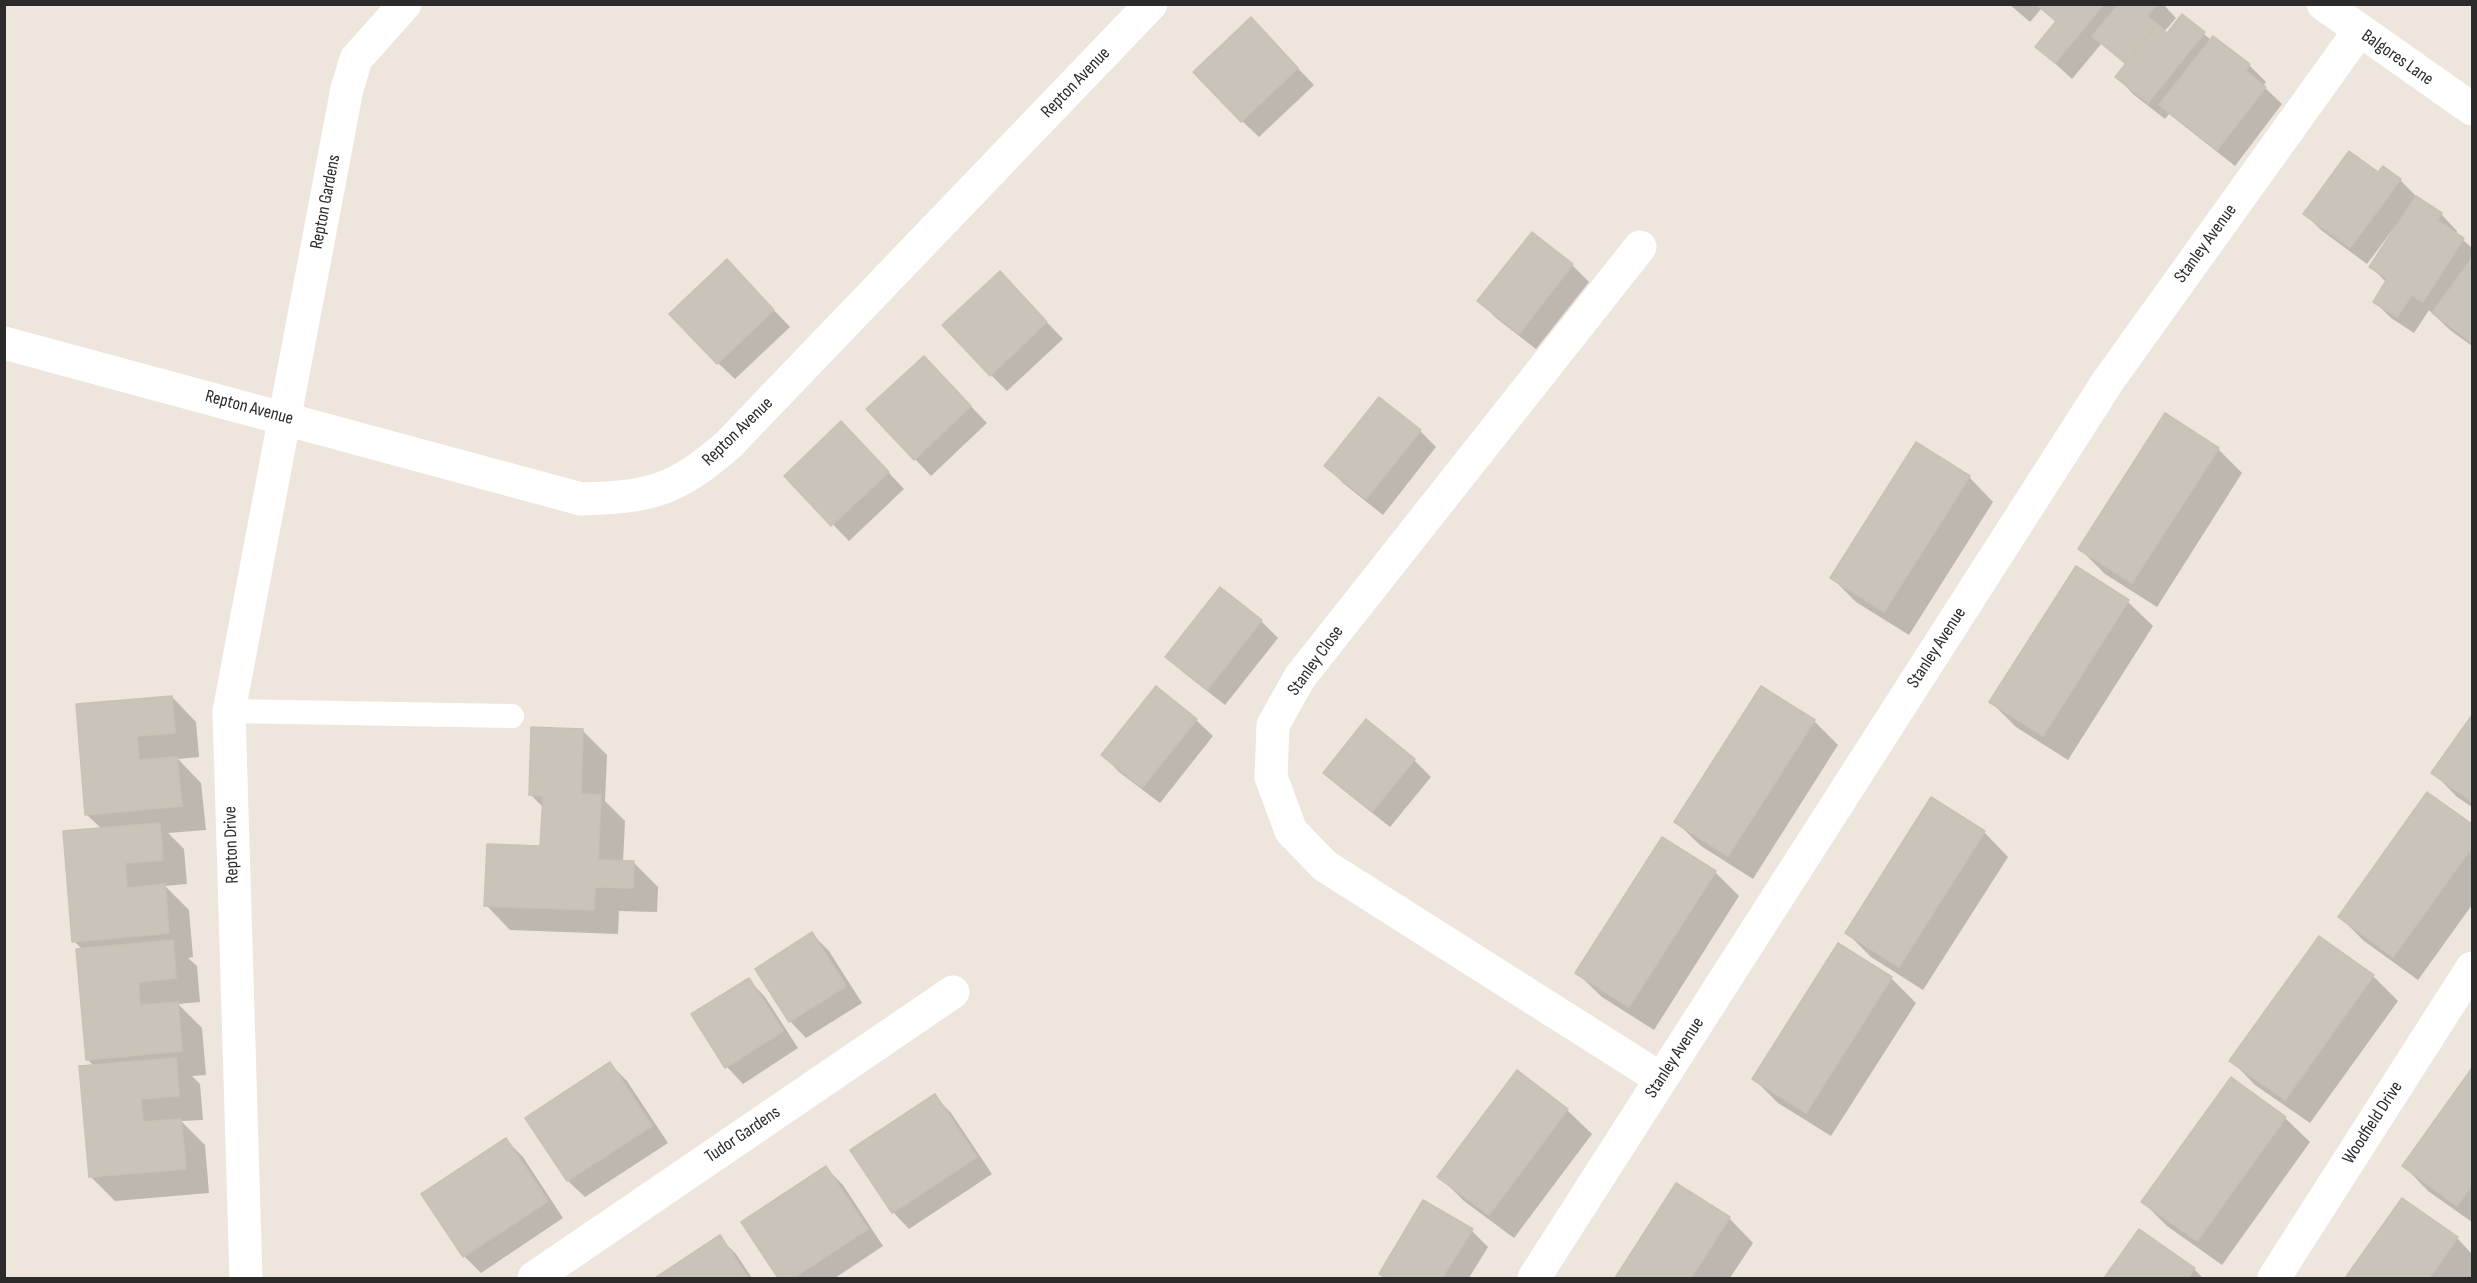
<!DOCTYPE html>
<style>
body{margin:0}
#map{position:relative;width:2477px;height:1283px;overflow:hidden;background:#eee5dc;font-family:"Sofia Sans Condensed",sans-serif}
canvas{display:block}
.frame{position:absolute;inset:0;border:6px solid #2b2b2b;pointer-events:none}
</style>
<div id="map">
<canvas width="2477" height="1283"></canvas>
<div class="frame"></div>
</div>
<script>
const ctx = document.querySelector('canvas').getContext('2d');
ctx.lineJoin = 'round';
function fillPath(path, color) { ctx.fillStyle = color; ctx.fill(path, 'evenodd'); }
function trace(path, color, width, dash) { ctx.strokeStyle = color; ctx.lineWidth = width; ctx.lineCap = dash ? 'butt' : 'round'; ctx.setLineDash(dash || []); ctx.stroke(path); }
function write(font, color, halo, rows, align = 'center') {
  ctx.font = font + ' "Sofia Sans Condensed",sans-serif'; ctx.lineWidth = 5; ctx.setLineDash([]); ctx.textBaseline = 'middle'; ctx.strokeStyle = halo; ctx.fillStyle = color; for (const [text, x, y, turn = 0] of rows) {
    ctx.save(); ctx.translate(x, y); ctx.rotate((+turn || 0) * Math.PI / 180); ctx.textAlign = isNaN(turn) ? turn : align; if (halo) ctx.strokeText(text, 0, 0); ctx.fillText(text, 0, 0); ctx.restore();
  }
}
fillPath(new Path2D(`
 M2009 4H2163L2176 18 2164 32 2168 35 2182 16 2211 40 2213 38 2249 65 2266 82 2263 86 2282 104 2235 166 2169 114 2165 119 2133 94 2117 77 2126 65 2102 43 2072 79 2037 47 2057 23 2041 9 2030 22Z
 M1267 36 1314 85 1259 137 1242 121Z
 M2379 174 2400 180 2416 196 2441 214 2457 231 2456 234 2472 248V346L2450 330 2429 310 2414 333 2391 318 2375 302 2387 283 2371 267 2396 229 2394 228 2367 264 2321 230 2305 214Z
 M1532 234 1572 265 1589 282 1536 349 1496 318 1479 301Z
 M743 278 790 327 735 379 718 363Z
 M1016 290 1063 339 1007 391 991 375Z
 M940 374 987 423 931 476 915 459Z
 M1420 431 1436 447 1383 515 1343 483 1326 466Z
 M858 440 904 489 849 541 786 476Z
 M2218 449 2242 473 2157 607 2105 574 2080 549Z
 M1969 477 1993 502 1909 635 1856 602 1832 578Z
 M2076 568 2128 602 2153 626 2068 760 2016 727 1991 702Z
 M1261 621 1278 638 1225 705 1184 673 1167 656Z
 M172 697 196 722 199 757 178 759 201 783 206 830 168 833 184 849 187 884 165 886 189 910 193 957 188 958 197 966 200 1002 178 1004 202 1028 206 1075 192 1076 200 1084 203 1120 181 1121 205 1145 209 1193 115 1201 90 1176 95 1067 87 1059 83 950 74 941 102 829 86 814 77 705Z
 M2472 718V807L2457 797 2433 772Z
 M1196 720 1213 736 1160 803 1119 772 1103 755Z
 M1814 721 1838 745 1753 879 1701 846 1676 822Z
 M583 731 607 755 605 801 625 821 623 862H633L658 887 657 912 619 911 618 934 510 930 486 905 542 847 544 808 530 794Z
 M1414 760 1431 777 1390 827 1342 789 1325 773Z
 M2428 794 2472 826V905L2418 980 2364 941 2340 917Z
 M1984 832 2008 857 1923 990 1871 957 1847 933Z
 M1715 872 1739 896 1654 1030 1602 997 1577 973Z
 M812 934 829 951 862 1003 806 1038 790 1021Z
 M2319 938 2373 976 2398 1001 2310 1123 2255 1085 2231 1060Z
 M1839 945 1891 978 1916 1003 1831 1136 1778 1103 1754 1079Z
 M749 980 765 997 798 1048 743 1084 727 1067Z
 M610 1064 627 1081 668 1143 585 1197 568 1181 527 1119Z
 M2472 1071V1222L2428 1191 2404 1166Z
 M935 1096 951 1113 992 1174 909 1229 893 1212Z
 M1567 1110 1592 1134 1514 1238 1464 1201 1439 1176Z
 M2285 1118 2310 1142 2222 1265 2167 1226 2143 1202Z
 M506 1140 523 1157 563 1218 481 1273 464 1256Z
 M826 1168 843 1185 883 1246 835 1278H780L743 1223Z
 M1676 1185 1729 1218 1753 1243 1730 1278H1617Z
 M2403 1200 2457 1238 2472 1254V1276L2470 1278H2346Z
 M1472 1231 1488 1247 1469 1278H1385L1380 1273Z
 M2139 1231 2194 1269 2203 1278H2105Z
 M719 1237 736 1254 752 1278H657Z`), '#0003');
const building = new Path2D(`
 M2036 4H2104L2055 63 2035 47 2056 21Z
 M2119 4H2157L2147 16 2157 24 2125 63 2092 36Z
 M2182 14 2205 32 2148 103 2115 77 2157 24 2167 33Z
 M1251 17 1298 68 1241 122 1193 72Z
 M2213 36 2250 64 2246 71 2266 87 2217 150 2159 105Z
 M2349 151 2378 172 2383 166 2401 179 2350 248 2303 214Z
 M2416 196 2442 213 2437 220 2464 238 2423 302 2412 295 2397 317 2373 302 2387 279 2369 267Z
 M1532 232 1573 264 1519 334 1477 301Z
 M2472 258V343L2432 313Z
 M727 259 774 310 717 364 669 314Z
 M1000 271 1047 322 990 376 942 325Z
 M924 356 971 406 914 460 866 409Z
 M1379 397 1421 430 1366 499 1324 466Z
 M2165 413 2219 448 2132 583 2078 549Z
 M841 421 889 472 831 526 784 476Z
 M1916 442 1970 476 1884 612 1830 578Z
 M2076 566 2129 600 2043 736 1989 702Z
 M1220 587 1262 620 1207 690 1165 657Z
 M1156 686 1197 719 1142 788 1101 755Z
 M1761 686 1815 720 1728 856 1674 822Z
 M172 696 175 733 137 736 139 760 177 757 182 806 85 815 76 704Z
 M2472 715V802L2431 773Z
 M1366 719 1415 759 1372 812 1323 773Z
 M531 727 583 729 581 794 601 795 598 860 634 861 633 888 595 887 594 910 484 906 487 844 540 846 543 796 529 795Z
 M2427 792 2472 824V847L2393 957 2338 917Z
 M1931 797 1985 831 1899 967 1845 933Z
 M160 823 163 860 125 863 127 888 165 884 169 933 72 942 63 831Z
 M1662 837 1716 871 1629 1007 1575 973Z
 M812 932 846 986 789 1022 755 969Z
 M2319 936 2374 975 2285 1100 2229 1061Z
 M173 940 176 978 138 982 140 1005 178 1002 182 1051 86 1060 76 949Z
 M1838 943 1892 977 1806 1113 1752 1079Z
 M749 978 783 1031 725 1068 691 1014Z
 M176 1058 179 1096 141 1099 143 1122 181 1119 186 1169 89 1177 79 1066Z
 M610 1062 652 1126 567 1181 525 1118Z
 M2472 1068V1185L2457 1206 2402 1166Z
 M1517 1070 1568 1109 1489 1215 1437 1177Z
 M2231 1077 2286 1117 2197 1241 2141 1202Z
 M935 1094 977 1157 892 1213 850 1150Z
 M506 1138 548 1201 463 1257 421 1194Z
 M826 1166 868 1229 793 1278H778L741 1222Z
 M1676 1183 1730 1217 1691 1278H1615Z
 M2402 1198 2458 1237 2429 1278H2345Z
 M1423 1200 1473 1229 1442 1278H1386L1379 1274Z
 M2139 1229 2195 1268 2188 1278H2104Z
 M720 1235 748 1278H655Z`);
fillPath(building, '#c9c3ba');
trace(building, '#cac1b5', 1.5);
trace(new Path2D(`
 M229 711 512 716`), '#fff', 24);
trace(new Path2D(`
 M1640 247 1300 677 1273 725 1271 777 1291 831 1325 866 1661 1079
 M4 343 581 499C651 497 675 491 728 445L1151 4
 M246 1278 229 711 347 89 356 59 405 4
 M534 1278 953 992
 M1534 1278 2108 381 2359 31
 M2274 1278 2472 968`), '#fff', 33);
trace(new Path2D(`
 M2323 4 2472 109`), '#fff', 33);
write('18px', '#2b2b2b', '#fff', [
 ["Balgores Lane",2397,58,35],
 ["Repton Avenue",1076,83,-46],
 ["Repton Gardens",326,202,-79],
 ["Stanley Avenue",2206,244,-54],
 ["Repton Avenue",249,408,15],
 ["Repton Avenue",738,432,-44],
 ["Stanley Avenue",1937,648,-57],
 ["Stanley Close",1316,661,-54],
 ["Repton Drive",232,845,-92],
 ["Stanley Avenue",1675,1058,-57],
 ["Woodfield Drive",2373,1123,-57],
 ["Tudor Gardens",743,1135,-34]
]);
</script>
